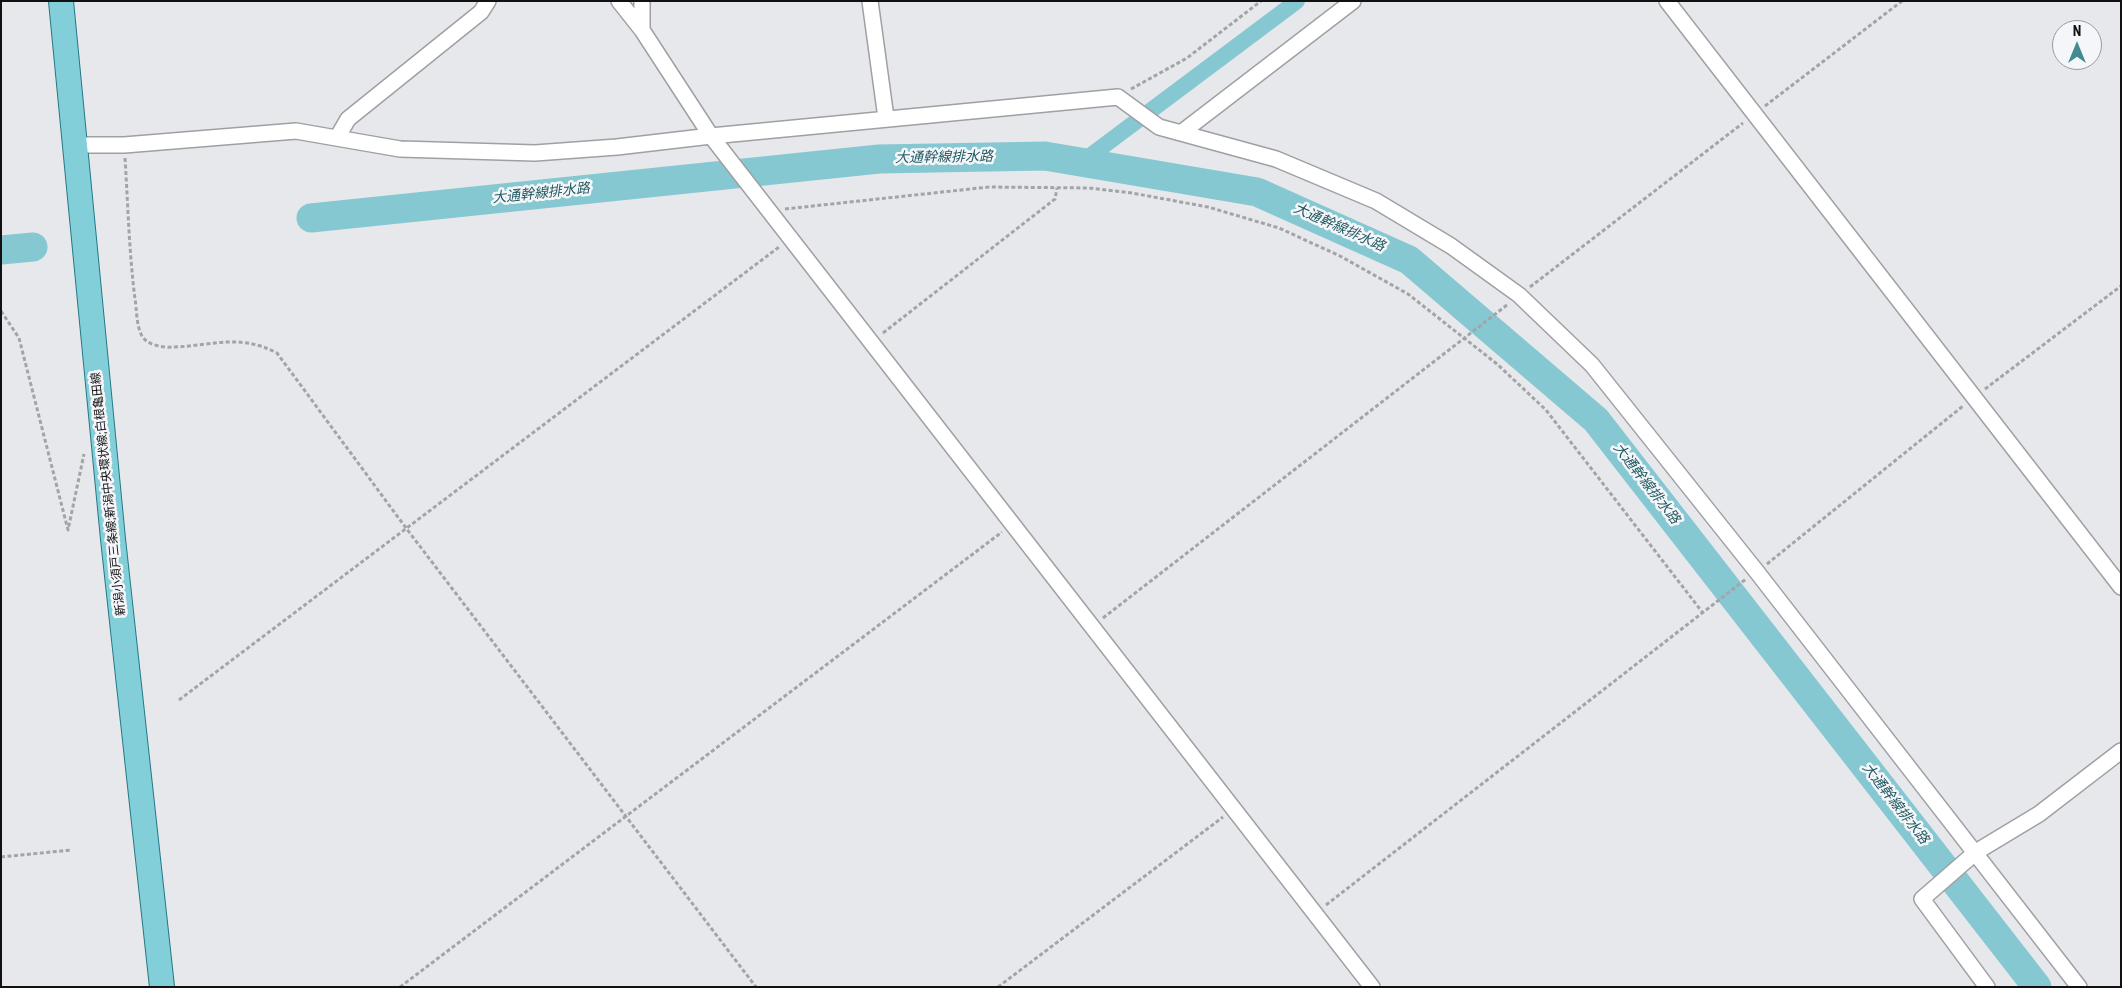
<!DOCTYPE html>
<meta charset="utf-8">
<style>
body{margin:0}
#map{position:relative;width:2122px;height:988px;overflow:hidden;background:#e7e8ec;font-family:"Roboto Condensed",sans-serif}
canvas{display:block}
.frame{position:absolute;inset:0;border:2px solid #111112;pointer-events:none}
.north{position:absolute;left:2052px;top:20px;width:50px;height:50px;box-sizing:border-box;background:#f5f6f9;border:1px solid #9a9a9d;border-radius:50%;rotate:0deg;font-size:14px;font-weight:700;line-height:20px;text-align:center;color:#111112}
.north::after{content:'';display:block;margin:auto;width:18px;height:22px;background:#438b91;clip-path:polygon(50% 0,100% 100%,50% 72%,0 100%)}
</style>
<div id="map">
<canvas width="2122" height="988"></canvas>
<div class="frame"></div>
<div class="north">N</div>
</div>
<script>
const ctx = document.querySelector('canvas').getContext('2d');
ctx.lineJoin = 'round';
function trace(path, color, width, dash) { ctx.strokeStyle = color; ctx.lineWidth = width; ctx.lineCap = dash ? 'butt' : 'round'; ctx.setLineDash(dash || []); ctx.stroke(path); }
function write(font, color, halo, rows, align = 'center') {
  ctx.font = font + ' "Roboto Condensed","Noto Sans JP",sans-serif'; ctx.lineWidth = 5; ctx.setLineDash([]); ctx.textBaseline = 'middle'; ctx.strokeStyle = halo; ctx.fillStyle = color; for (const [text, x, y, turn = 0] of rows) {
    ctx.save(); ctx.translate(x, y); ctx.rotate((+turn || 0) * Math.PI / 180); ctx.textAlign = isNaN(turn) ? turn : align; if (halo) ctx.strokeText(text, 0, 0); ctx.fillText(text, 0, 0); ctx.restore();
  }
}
trace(new Path2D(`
 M1082 162 1297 1`), '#86c8d2', 16);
trace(new Path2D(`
 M311 218 879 159 1045 156 1257 192 1409 260 1596 420 2037 987
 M1 250 33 247`), '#86c8d2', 29);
const minor = new Path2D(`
 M619 1 642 30 711 136 1372 987
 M642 1V30
 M870 1 886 118
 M1667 1 2121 587
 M1181 133 1353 1
 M337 138 348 119 481 12 488 1
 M75 145H124L296 131 400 149 535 153 617 147 711 136 1118 97 1159 127 1276 159 1376 201 1451 246 1519 295 1592 365 1757 572 2079 987
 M1987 987 1922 899 1976 852 2039 814 2121 751`);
const primary = new Path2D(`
 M61 1 113 539 162 987`);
trace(minor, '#9fa0a3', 18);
trace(primary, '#247884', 26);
trace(new Path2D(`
 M1131 89 1187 58 1261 1
 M1765 106 1902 1
 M125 158C128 205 129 252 135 299 137 310 136 325 142 336 147 345 163 348 173 347 212 346 239 333 277 353L406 528 756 987
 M785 209 989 187 1089 188 1132 193 1208 207 1279 228 1340 256 1408 294 1497 364 1546 410 1703 613
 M1530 287 1743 123
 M1 311 19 338 68 530 84 454
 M883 333 1055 199 1057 188
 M1985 389 2121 286
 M1767 564 1963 406
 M1103 618 1507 305
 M179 700 779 247
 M1 857 71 850
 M1326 905 1746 579
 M400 987 1002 532
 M998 987 1223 817`), '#a3a4a7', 3, [4, 2.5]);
trace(minor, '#fff', 15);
trace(primary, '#82cfda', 24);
write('12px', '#111112', '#f5f6f9', [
 ["新潟小須戸三条線;新潟中央環状線;白根亀田線",109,494,-96]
]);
write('italic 14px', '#235a62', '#f5f6f9', [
 ["大通幹線排水路",944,158,-1],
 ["大通幹線排水路",541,194,-6],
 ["大通幹線排水路",1339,228,24],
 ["大通幹線排水路",1646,484,52],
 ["大通幹線排水路",1895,804,52]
]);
</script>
